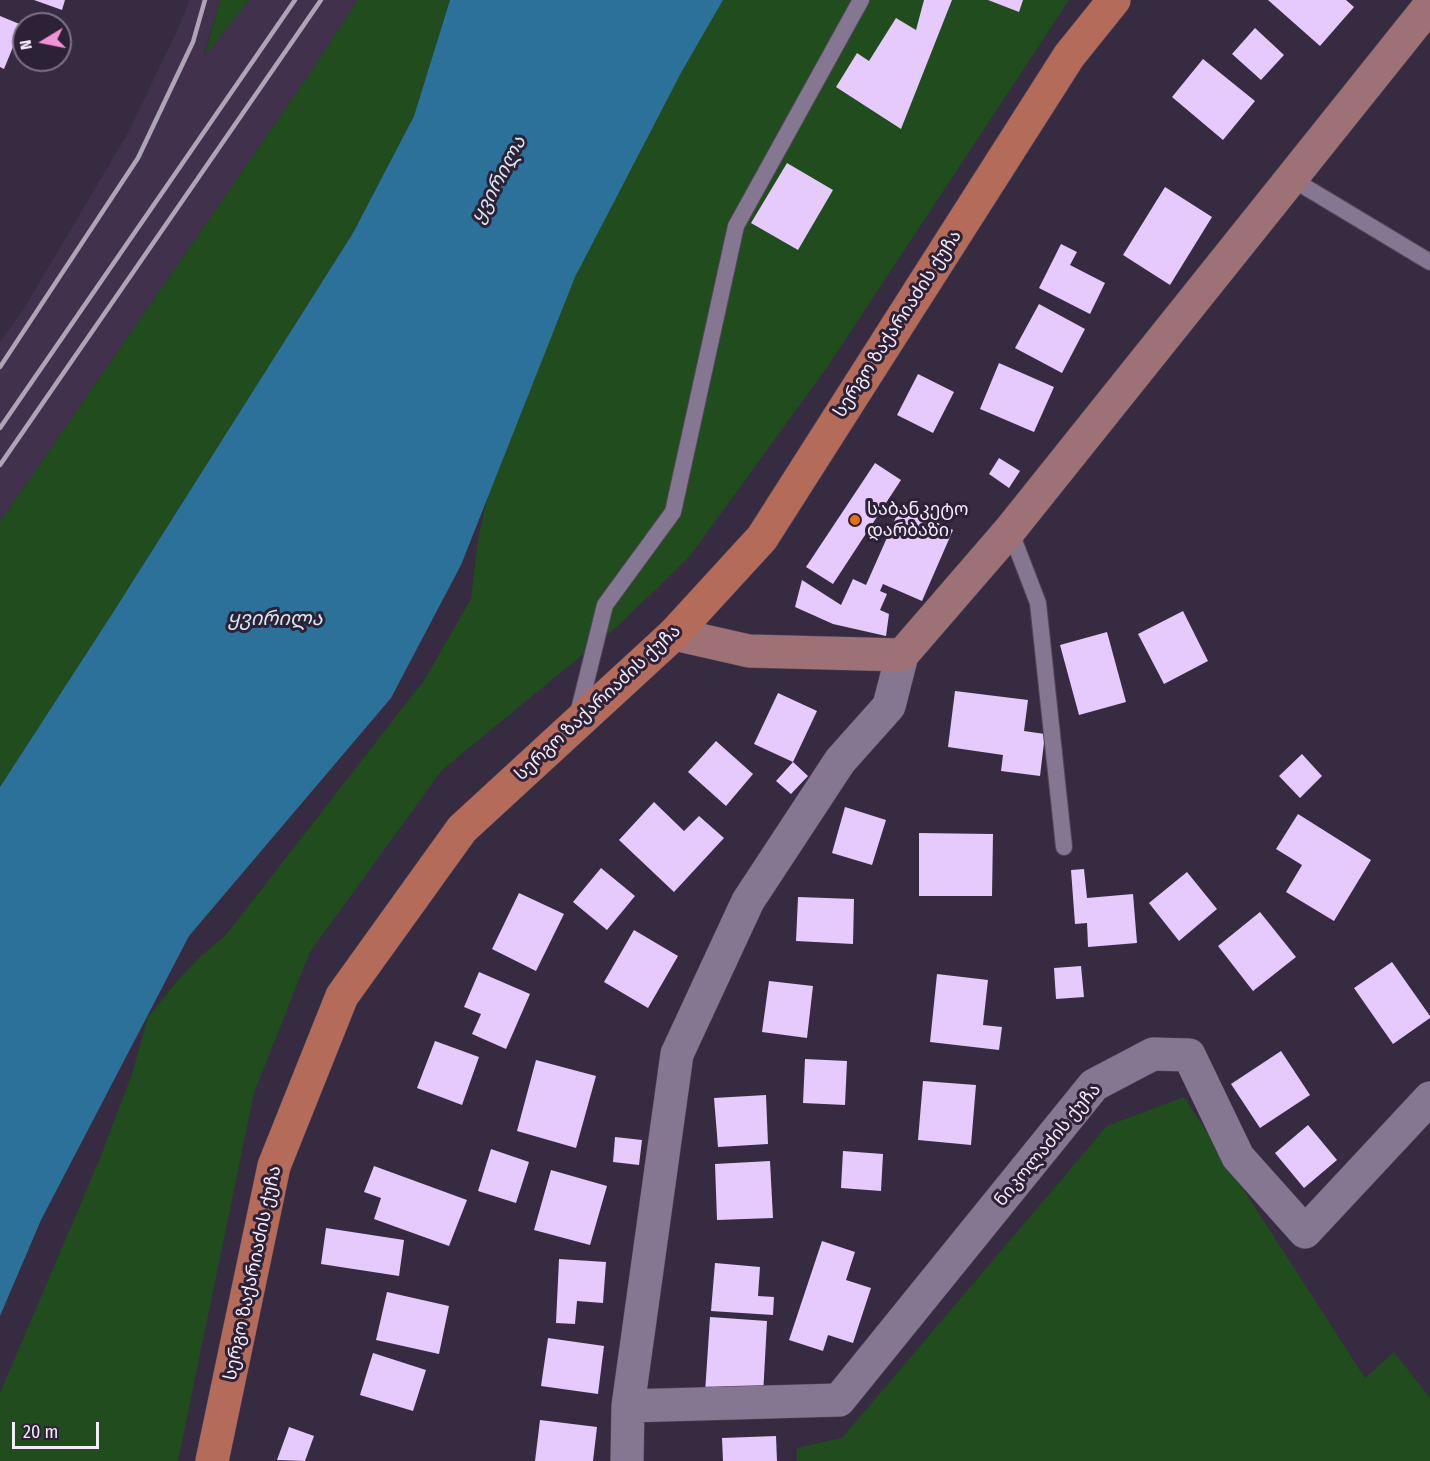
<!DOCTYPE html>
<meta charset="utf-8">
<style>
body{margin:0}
#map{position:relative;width:1430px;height:1461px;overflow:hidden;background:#372b41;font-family:"Fira Sans Condensed",sans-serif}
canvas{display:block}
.north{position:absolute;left:12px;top:12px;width:60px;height:60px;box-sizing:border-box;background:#2d2137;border:2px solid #7d7285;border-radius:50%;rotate:260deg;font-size:16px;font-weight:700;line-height:24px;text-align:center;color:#f4ecfb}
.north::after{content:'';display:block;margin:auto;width:21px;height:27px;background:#f391d5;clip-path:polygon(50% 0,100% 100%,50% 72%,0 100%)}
.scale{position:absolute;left:12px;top:1422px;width:87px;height:27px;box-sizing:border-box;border:3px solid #f4ecfb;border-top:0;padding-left:8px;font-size:18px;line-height:21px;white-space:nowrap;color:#f4ecfb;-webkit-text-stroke:4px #2d2137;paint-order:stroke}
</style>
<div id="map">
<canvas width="1430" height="1461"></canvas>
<div class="north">N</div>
<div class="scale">20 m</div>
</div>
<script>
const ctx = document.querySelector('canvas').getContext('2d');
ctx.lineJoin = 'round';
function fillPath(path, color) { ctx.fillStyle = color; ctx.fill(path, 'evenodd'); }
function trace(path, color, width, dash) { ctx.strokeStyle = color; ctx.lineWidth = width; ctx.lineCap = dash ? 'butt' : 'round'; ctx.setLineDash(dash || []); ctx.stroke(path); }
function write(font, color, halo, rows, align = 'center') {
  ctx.font = font + ' "Fira Sans Condensed","Noto Sans Georgian",sans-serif'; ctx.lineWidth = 6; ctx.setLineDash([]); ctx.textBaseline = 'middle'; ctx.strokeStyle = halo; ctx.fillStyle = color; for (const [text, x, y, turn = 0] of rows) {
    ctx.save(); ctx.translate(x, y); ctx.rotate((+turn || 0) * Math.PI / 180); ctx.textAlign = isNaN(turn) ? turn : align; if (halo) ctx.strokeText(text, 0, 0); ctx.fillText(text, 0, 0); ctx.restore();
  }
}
fillPath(new Path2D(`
 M189 0H220L204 54 249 0H358L311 72 0 522V342L25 307 129 131 184 16Z`), '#41314d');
fillPath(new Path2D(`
 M220 0H249L204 57Z
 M358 0H450L414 116 353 233 114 611 0 787V522L311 72Z
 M670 0H1069L828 366 690 556 620 624 442 770 310 952 254 1093 178 1461H0V1393L99 1161 132 1074 148 1017 177 981 200 957 226 935 425 679 471 599 478 539 495 466 556 324 657 54Z
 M1184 1097 1365 1378 1394 1352 1430 1398V1461H797V1448L842 1438 1107 1126Z`), '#214c1d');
fillPath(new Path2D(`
 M450 0H723L682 71 575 277 461 565 391 698 189 936 41 1220 0 1316V787L114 611 353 233 414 116Z`), '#2b719a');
fillPath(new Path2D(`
 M34 0H65L62 10Z
 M924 0H952L901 129 836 87 857 53 869 61 896 18 916 30Z
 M988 0H1023L1019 12Z
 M1268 0H1346L1354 7 1320 46Z
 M0 16 22 25 4 69 0 67Z
 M1255 28 1284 55 1261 80 1232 54Z
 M1203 59 1255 101 1223 140 1172 97Z
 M787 163 833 190 798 250 751 223Z
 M1165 187 1212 217 1170 285 1123 255Z
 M1061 244 1077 252 1070 265 1105 283 1090 314 1039 288Z
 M1039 304 1085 329 1062 373 1015 348Z
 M999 363 1054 387 1034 432 980 409Z
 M918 374 954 392 933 433 897 415Z
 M999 458 1020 471 1009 488 989 474Z
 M875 463 901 480 833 584 806 567Z
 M901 506 953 530 922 601 883 584 880 591 887 594 880 610 889 614 886 636 833 624 795 607 802 580 841 605 853 579 866 585Z
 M1183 611 1208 661 1164 684 1138 634Z
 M1107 632 1126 702 1079 715 1060 645Z
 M955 691 1028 700 1024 731 1045 734 1040 776 1001 771 1003 755 948 747Z
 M778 693 817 711 793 762 808 776 791 794 776 781 793 762 754 744Z
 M716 741 753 774 726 806 688 772Z
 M1302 754 1322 776 1300 798 1279 776Z
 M654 802 684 831 699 816 724 838 674 892 619 840Z
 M845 807 886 820 872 865 832 853Z
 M1298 814 1371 860 1334 921 1286 892 1302 865 1276 849Z
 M919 833 993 834 992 896H919Z
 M601 868 635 896 607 930 573 902Z
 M1084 869 1087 898 1133 894 1137 943 1088 947 1087 923 1075 924 1071 870Z
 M1187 872 1217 909 1179 941 1149 903Z
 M519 893 564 914 536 971 492 949Z
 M798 897 854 899 853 944 796 941Z
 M1260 912 1296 957 1253 991 1218 946Z
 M634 930 678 956 648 1008 604 982Z
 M1392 962 1430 1016V1018L1393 1044 1354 988Z
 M1081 966 1084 997 1056 999 1054 968Z
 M479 972 530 994 506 1049 472 1034 481 1014 464 1007Z
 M937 974 988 980 983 1025 1002 1027 999 1050 930 1042Z
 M769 981 813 986 807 1038 762 1032Z
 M435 1041 479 1057 462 1105 417 1088Z
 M1281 1051 1310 1095 1260 1128 1231 1084Z
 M805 1059 847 1061 845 1105 803 1103Z
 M536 1060 596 1076 576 1148 517 1131Z
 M923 1081 976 1085 971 1145 918 1140Z
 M766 1095 768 1144 718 1147 714 1098Z
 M1308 1125 1337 1160 1304 1188 1275 1153Z
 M615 1137 642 1140 639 1165 613 1162Z
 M491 1149 529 1162 516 1203 478 1191Z
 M843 1151 883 1154 881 1191 841 1188Z
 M770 1161 773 1218 717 1220 715 1164Z
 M374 1166 467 1200 449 1246 374 1219 381 1198 364 1192Z
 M551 1170 607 1186 590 1245 534 1230Z
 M326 1228 404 1240 399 1276 321 1264Z
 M822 1241 855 1252 846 1280 871 1288 853 1343 828 1335 823 1351 789 1340Z
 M559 1259 606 1262 603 1303 577 1301 575 1324 556 1323Z
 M715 1263 760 1267 758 1296 774 1297 773 1315 711 1311Z
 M387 1292 449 1306 439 1354 376 1340Z
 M710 1317 767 1321 763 1396 705 1393Z
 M548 1338 604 1346 598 1394 541 1386Z
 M373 1353 426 1370 413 1411 360 1395Z
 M540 1420 597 1427 593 1461H535Z
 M289 1427 314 1436 305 1461 277 1460Z
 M776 1436 777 1461H723L722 1438Z`), '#e6c9fd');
const service = new Path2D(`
 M1292 179 1430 262
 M1010 530 1038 603 1064 847
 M577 718 605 605 673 512 736 226 861 0`);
const minor = new Path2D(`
 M628 1406 839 1400 1094 1085 1153 1054 1189 1055 1238 1157 1305 1232 1430 1098
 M627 1461 628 1406 677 1054 748 901 840 761 889 706 902 655`);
const secondary = new Path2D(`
 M674 634 749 651 902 655 1010 530 1430 5`);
const primary = new Path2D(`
 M212 1461 274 1166 342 996 462 829 674 634 762 538 1069 56 1114 0`);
trace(service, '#52475a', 18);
trace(minor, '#52475a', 34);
trace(secondary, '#52475a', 34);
trace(primary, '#52475a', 34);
trace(service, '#857791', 16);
trace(minor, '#857791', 33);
trace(secondary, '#9d7175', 33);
trace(primary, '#b46b5a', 33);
trace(new Path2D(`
 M0 367 138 158 193 42 205 0
 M0 428 295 0
 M0 465 321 0`), '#aea4b6', 4.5);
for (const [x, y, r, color] of [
 [855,520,6,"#e8710a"]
]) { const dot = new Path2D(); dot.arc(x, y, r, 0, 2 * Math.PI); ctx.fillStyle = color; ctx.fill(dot); trace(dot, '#2d2137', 2); }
write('18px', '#f4ecfb', '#2d2137', [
 ["სერგო ზაქარიაძის ქუჩა",898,324,-57],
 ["სერგო ზაქარიაძის ქუჩა",598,703,-43],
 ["ნიკოლაძის ქუჩა",1048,1145,-50],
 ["სერგო ზაქარიაძის ქუჩა",253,1273,-78]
]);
write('18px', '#f4ecfb', '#2d2137', [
 ["საბანკეტო",867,510],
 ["დარბაზი",867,531]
], 'left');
write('italic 20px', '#d6e7f3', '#2d2137', [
 ["ყვირილა",499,180,-62],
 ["ყვირილა",275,619]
]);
</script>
